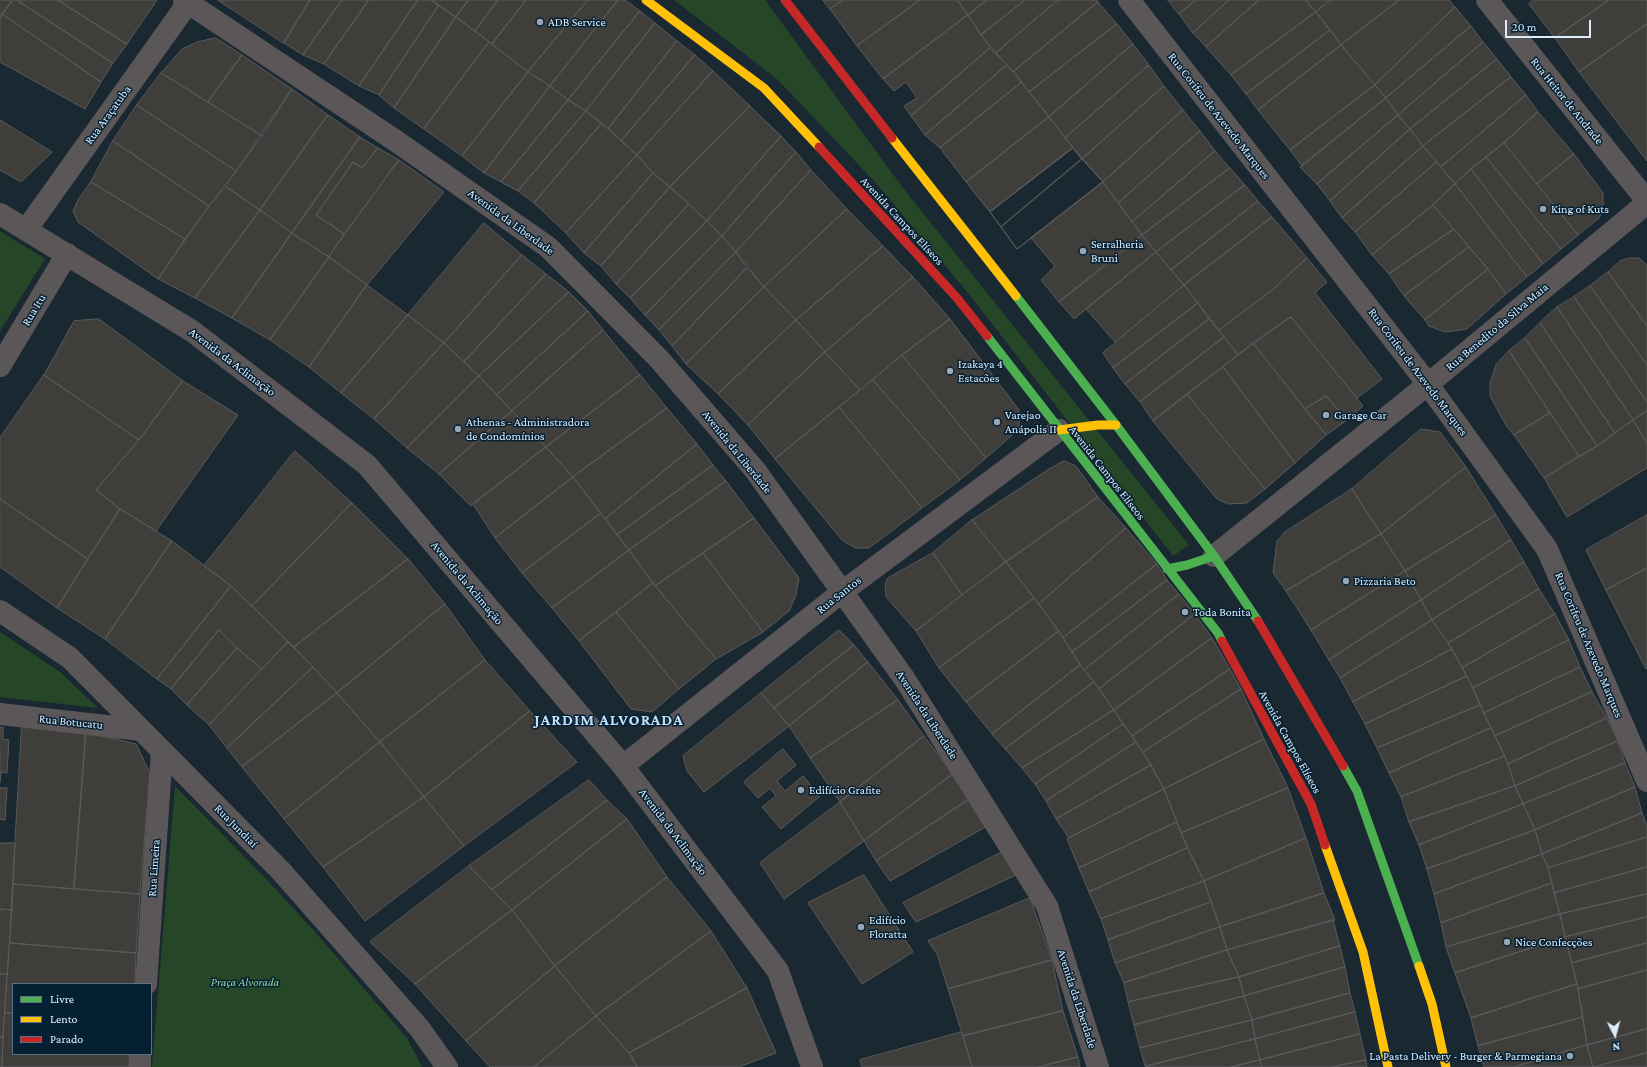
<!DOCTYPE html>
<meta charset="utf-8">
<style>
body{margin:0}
#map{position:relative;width:1647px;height:1067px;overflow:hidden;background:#1a2832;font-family:"Crimson Pro",serif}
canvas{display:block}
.legend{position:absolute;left:12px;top:983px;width:140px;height:72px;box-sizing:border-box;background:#052033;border:1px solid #5b7282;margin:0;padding:5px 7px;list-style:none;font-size:12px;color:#dcecf8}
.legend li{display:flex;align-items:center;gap:8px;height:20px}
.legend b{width:20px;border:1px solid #5b7282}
.north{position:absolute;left:1595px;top:1015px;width:40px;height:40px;-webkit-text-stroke:3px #052033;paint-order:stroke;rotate:174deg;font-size:11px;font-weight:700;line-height:16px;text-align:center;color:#dcecf8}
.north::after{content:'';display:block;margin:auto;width:14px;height:18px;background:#dcecf8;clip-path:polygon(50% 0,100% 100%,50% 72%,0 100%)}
.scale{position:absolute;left:1505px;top:20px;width:86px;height:18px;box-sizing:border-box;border:2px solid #dcecf8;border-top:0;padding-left:5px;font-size:12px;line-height:14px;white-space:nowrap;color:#dcecf8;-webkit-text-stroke:3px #052033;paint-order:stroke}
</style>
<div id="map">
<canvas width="1647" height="1067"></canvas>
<ul class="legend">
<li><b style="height:5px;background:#4caf50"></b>Livre</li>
<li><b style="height:5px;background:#ffc107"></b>Lento</li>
<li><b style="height:5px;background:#c62828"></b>Parado</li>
</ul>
<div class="north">N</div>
<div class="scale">20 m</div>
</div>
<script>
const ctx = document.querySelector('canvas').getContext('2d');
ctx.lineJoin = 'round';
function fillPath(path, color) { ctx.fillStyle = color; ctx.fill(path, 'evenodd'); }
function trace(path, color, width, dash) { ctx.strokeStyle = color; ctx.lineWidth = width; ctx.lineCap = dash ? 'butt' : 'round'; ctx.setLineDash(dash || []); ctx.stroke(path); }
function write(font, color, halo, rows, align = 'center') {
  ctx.font = font + ' "Crimson Pro",serif'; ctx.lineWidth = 3; ctx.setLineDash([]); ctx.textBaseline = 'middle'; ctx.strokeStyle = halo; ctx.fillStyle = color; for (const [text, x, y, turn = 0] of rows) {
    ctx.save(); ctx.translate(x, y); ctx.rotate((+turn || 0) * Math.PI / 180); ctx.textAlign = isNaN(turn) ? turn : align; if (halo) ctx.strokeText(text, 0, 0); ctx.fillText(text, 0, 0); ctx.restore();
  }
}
fillPath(new Path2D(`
 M674 0H765L906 192 1189 545 1173 556 968 293 875 182 777 79Z
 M0 231 45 259 0 331Z
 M0 632 60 672 98 708 0 697Z
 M175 786 270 883 315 932 407 1038 422 1067H152Z`), '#264628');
const building = new Path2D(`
 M0 0H13L0 18Z
 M13 0H17L113 63 101 82 2 14Z
 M17 0H58L127 44 113 63Z
 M58 0H157L127 44Z
 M218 0H310L284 43Z
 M310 0H342L303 55 284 43Z
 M342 0H369L324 64 303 55Z
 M369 0H418L359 86 324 64Z
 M418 0H431L439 5 379 95 359 86Z
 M431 0H469L456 17Z
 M469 0H498L475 31 456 17Z
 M498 0H526L492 44 475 31Z
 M526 0H588L528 72 492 44Z
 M588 0H618L550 86 528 72Z
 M618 0H625L640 11 568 100 550 86Z
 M823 0H843L830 9Z
 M843 0H920L857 46 830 9Z
 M920 0H957L968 15 883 79 857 46Z
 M960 0H987L968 15 958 1Z
 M987 0H1025L981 35 968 15Z
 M1025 0H1058L996 53 981 35Z
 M1058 0H1097L1098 2 1013 72 996 53Z
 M1168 0H1196L1179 14Z
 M1196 0H1229L1193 33 1179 14Z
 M1229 0H1259L1206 47 1193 33Z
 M1259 0H1306L1316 12 1231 75 1206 47Z
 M1306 0H1330L1316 12Z
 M1330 0H1399L1341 45 1316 12Z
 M1399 0H1449L1455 7 1375 85 1341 45Z
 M1533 0H1609L1555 38 1529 4Z
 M1609 0H1647V24L1579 72 1555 38Z
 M1098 2 1117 24 1029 92 1013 72Z
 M439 5 456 17 394 108 379 95Z
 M1455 7 1471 26 1386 98 1375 85Z
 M640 11 655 23 586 111 568 100Z
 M1316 12 1330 30 1246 94 1231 75Z
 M2 14 101 82 85 109 0 62V18Z
 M968 15 990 48 911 116 904 106 917 98 906 82 894 91 883 79Z
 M456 17 489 42 424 129 394 108Z
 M655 23 677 41 608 129 586 111Z
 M1117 24 1133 44 1049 117 1029 92Z
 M1647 24V161L1579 72Z
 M1471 26 1483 42 1398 115 1386 98Z
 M1330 30 1341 45 1258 110 1246 94Z
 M216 38 242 55 208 102 161 73 182 49 197 42Z
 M677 41 695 55 621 141 608 129Z
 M489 42 528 72 462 156 424 129Z
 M1483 42 1497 59 1410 129 1398 115Z
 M1133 44 1149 65 1065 138 1049 117Z
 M1341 45 1375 85 1290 150 1258 110Z
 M990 48 1007 65 925 135 911 116Z
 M242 55 292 89 262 136 208 102Z
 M695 55 713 71 637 155 621 141Z
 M1497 59 1511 77 1423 146 1410 129Z
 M1007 65 1022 82 940 148 925 135Z
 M1149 65 1164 86 1082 159 1065 138Z
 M713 71 750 106 670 187 653 173 637 155Z
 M528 72 550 86 484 173 462 156Z
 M161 73 262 136 236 171 137 105Z
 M1511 77 1526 95 1441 167 1423 146Z
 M1022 82 1049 117 966 182 940 148Z
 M1375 85 1386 98 1302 166 1290 150Z
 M550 86 568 100 501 182 484 173Z
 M1164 86 1183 110 1103 182 1082 159Z
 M292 89 328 115 260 210 226 187Z
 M1526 95 1538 112 1504 143 1471 169 1455 184 1441 167Z
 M1386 98 1398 115 1317 184 1300 167Z
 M568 100 586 111 518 191 501 182Z
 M137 105 236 171 209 206 113 141Z
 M750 106 781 136 707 221 670 187Z
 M1183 110 1200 131 1118 203 1103 182Z
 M586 111 602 123 534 203 518 191Z
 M1538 112 1574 154 1537 184 1504 143Z
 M328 115 360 137 292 233 260 210Z
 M1398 115 1410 129 1330 201 1317 184Z
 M1049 117 1073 148 990 212 966 182Z
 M0 120 52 152 21 182 0 170Z
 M602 123 637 155 566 233 534 203Z
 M1410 129 1423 146 1342 218 1330 201Z
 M1200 131 1215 151 1132 222 1118 203Z
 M781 136 796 152 722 236 707 221Z
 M360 137 378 148 362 168 353 162 316 215 344 234 329 257 292 233Z
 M113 141 209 206 185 239 91 182Z
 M1504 143 1578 235 1561 249 1486 157Z
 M1423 146 1437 162 1355 232 1342 218Z
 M378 148 399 160 344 234 316 215 353 162 362 168Z
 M1073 148 1103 182 1017 249 990 212Z
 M1073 148 1082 159 1001 227 990 212Z
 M1215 151 1230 168 1142 235 1132 222Z
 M796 152 811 170 736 252 722 236Z
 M1574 154 1603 193V209L1599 218 1578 235 1537 184Z
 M637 155 653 173 584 253 566 233Z
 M1486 157 1561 249 1543 264 1471 169Z
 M1082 159 1103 182 1017 249 1001 227Z
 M399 160 444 192 367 285 329 257Z
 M1437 162 1455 184 1433 205 1372 255 1355 232Z
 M1230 168 1245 185 1156 252 1142 235Z
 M1471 169 1543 264 1527 277 1455 184Z
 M811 170 847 209 764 287 736 252Z
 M653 173 670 187 601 266 584 253Z
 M91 182 185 239 158 279 78 222 73 211 78 200Z
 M1103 182 1142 235 1109 263 1059 302 1041 280 1055 266 1031 238Z
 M1455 184 1527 277 1506 294 1488 269 1433 205Z
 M1245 185 1258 201 1171 270 1156 252Z
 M226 187 260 210 195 298 158 279 209 206Z
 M670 187 689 204 616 284 601 266Z
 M1258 201 1272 217 1184 285 1171 270Z
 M689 204 707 221 630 298 616 284Z
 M1433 205 1454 229 1389 274 1372 255Z
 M847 209 883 246 796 320 764 287Z
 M260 210 292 233 232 318 195 298Z
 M1272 217 1307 258 1271 291 1219 330 1184 285Z
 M707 221 722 236 645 315 630 298Z
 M484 223 522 255 444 343 408 315Z
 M1454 229 1469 247 1404 296 1389 274Z
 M292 233 329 257 270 340 232 318Z
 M1142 235 1156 252 1074 319 1059 302Z
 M722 236 736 252 659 330 645 315Z
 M883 246 913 277 825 352 796 320Z
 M1469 247 1488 269 1425 320 1404 296Z
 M736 252 747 268 672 346 659 330Z
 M1156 252 1184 285 1115 342 1086 309Z
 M522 255 546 274 464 362 444 343Z
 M329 257 367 285 309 367 270 340Z
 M1307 258 1327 282 1315 293 1382 379 1357 398 1291 317 1238 355 1219 330 1271 291Z
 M1629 258H1639L1647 265V326L1608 272 1620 261Z
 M747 268 764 287 686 364 672 346Z
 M1488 269 1506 294 1467 329 1445 332 1429 326 1425 320Z
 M1608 272 1647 326V365L1590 286Z
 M546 274 569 292 479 376 464 362Z
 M913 277 950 319 902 355 860 390 825 352Z
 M367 285 408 315 341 393 309 367Z
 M1184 285 1198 303 1113 368 1103 353Z
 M1590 286 1647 365V402L1574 297Z
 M764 287 796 320 718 394 686 364Z
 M569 292 588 311 497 395 479 376Z
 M1574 297 1647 402V411L1633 420 1557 307Z
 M1198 303 1209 319 1125 384 1113 368Z
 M1557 307 1633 420 1615 433 1540 323Z
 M588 311 603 330 512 411 497 395Z
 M408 315 444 343 374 419 341 393Z
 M1291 317 1363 406 1347 420 1326 396 1305 409 1253 343Z
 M99 319 183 381 139 440 44 375 74 321Z
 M950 319 1019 410V429L986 458 902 355Z
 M1209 319 1224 337 1140 402 1125 384Z
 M796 320 825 352 748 425 718 394Z
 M1540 323 1615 433 1597 446 1525 338Z
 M603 330 640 375 546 447 512 411Z
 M1224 337 1238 355 1153 421 1140 402Z
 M1525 338 1597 446 1579 456 1509 351Z
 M444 343 479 376 407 448 374 419Z
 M1253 343 1326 435 1295 463 1223 367Z
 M1509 351 1550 413 1514 435 1507 427 1490 396V383L1496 365Z
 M825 352 860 390 775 459 748 425Z
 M902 355 986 458 960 480 873 380Z
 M1223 367 1295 463 1265 489 1187 394Z
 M44 375 139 440 96 490 120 509 88 559 0 499V438Z
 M640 375 667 408 573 477 546 447Z
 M479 376 512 411 439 474 407 448Z
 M873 380 960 480 922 508 839 407Z
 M183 381 238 415 156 531 120 509 96 490 139 440Z
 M1187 394 1265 489 1247 503 1228 504 1216 498 1153 421Z
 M1326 396 1347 420 1326 435 1305 409Z
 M839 407 922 508 869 548H855L842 540 775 459Z
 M667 408 697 444 605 519 573 477Z
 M512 411 546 447 471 506 439 474Z
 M1647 411V443L1633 420Z
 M1550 413 1579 456 1544 478 1514 435Z
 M1633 420 1647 443V468L1567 517 1544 478 1597 446Z
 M1421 429 1440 432 1466 467 1381 534 1352 489Z
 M697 444 713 465 617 535 605 519Z
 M546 447 573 477 495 538 473 504Z
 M295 451 352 503 252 606 231 586 204 566Z
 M1064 461 1076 466 1098 497 1006 562 972 520 1049 469Z
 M713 465 726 481 629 550 617 535Z
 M1466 467 1496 515 1405 571 1381 534Z
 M573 477 601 513 522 573 495 538Z
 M726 481 754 518 655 586 629 550Z
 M1352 489 1381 534 1286 591 1273 573 1277 541 1285 532Z
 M1098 497 1126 528 1039 604 1006 562Z
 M0 499 88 559 57 608 0 567Z
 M352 503 408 559 294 647 252 606Z
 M120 509 172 541 105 639 57 608Z
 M601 513 629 550 552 608 522 573Z
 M1496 515 1511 540 1421 600 1405 571Z
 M1647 515V568L1606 590 1586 550Z
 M754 518 799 578 796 595 789 611 763 632 703 553Z
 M972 520 1006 562 962 595 933 553Z
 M1126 528 1157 564 1063 638 1039 604Z
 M1381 534 1405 571 1311 630 1286 591Z
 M1511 540 1524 562 1432 620 1421 600Z
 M172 541 231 586 157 679 105 639Z
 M629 550 653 583 579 641 552 608Z
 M703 553 763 632 716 659 655 586Z
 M933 553 962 595 916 631 886 597 885 584 888 578Z
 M408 559 445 604 337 693 294 647Z
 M1006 562 1034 598 939 668 916 631Z
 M1524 562 1539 589 1448 643 1432 620Z
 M1157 564 1167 580 1072 652 1063 638Z
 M1647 568V668L1646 669 1606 590Z
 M1405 571 1421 600 1329 660 1311 630Z
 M1167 580 1179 594 1084 670 1072 652Z
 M653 583 716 659 679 689 616 612Z
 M231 586 288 642 262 669 237 648 219 630 171 689 157 679Z
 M1539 589 1555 614 1462 668 1448 643Z
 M1179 594 1195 614 1099 689 1084 670Z
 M1034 598 1059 631 966 702 939 668Z
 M1421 600 1432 620 1340 678 1329 660Z
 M445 604 485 660 380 742 337 693Z
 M616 612 679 689 652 712 631 709 579 641Z
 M1195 614 1212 638 1114 710 1099 689Z
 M1555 614 1569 640 1473 688 1462 668Z
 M1432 620 1452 649 1353 702 1340 678Z
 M219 630 237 648 187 705 171 689Z
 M839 630 854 645 774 708 761 693Z
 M1059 631 1080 665 992 734 966 702Z
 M1212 638 1230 669 1132 736 1114 710Z
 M1569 640 1580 667 1484 713 1473 688Z
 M288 642 313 667 227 748 209 725Z
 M854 645 868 662 789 726 774 708Z
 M237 648 262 669 209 725 187 705Z
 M1452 649 1467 676 1365 724 1353 702Z
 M485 660 530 711 424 797 380 742Z
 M868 662 898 700 810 758 789 726Z
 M1080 665 1094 682 1005 749 992 734Z
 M313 667 337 693 242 767 227 748Z
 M1580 667 1592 692 1495 736 1484 713Z
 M1230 669 1241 689 1143 752 1132 736Z
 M1467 676 1480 705 1377 748 1365 724Z
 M1094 682 1114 710 1022 768 1005 749Z
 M1241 689 1264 739 1164 789 1143 752Z
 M1592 692 1607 718 1508 764 1495 736Z
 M337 693 380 742 284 819 242 767Z
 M761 693 789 726 704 792 687 771 683 756Z
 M898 700 924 736 840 802 810 758Z
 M1480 705 1491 728 1389 773 1377 748Z
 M1114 710 1123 724 1035 784 1022 768Z
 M530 711 577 762 464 846 424 797Z
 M1607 718 1618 741 1515 786 1508 764Z
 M22 724 86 732 74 889 13 884Z
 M1123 724 1136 742 1046 801 1035 784Z
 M0 727H3V739L9 740 7 773 1 772 0 782Z
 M1491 728 1505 756 1401 797 1389 773Z
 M86 732 136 744 150 773 140 894 74 889Z
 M924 736 953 774 864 841 840 802Z
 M1264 739 1288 788 1181 833 1164 789Z
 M1618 741 1625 763 1523 804 1515 786Z
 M380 742 424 797 323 867 284 819Z
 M1136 742 1151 765 1056 819 1046 801Z
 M783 749 796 765 777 781 785 791 803 776 820 796 781 829 762 807 776 796 770 788 758 798 744 782Z
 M1505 756 1515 786 1409 822 1401 797Z
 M1625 763 1635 787 1535 830 1523 804Z
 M1151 765 1164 789 1069 838 1056 819Z
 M953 774 971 798 876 861 864 841Z
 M589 780 607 800 492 890 469 866Z
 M1515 786 1523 804 1419 845 1409 822Z
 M1635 787 1642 813 1542 854 1535 830Z
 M0 788H7L5 820 0 819Z
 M1288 788 1306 838 1204 881 1181 833Z
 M1164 789 1177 822 1079 868 1067 839Z
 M424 797 464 846 365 921 323 867Z
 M971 798 989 825 890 881 876 861Z
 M607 800 627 819 512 910 492 890Z
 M840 802 864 841 784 899 760 863Z
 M1523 804 1535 830 1427 869 1419 845Z
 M1642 813 1647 826V837L1548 868 1542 854Z
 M627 819 667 877 555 966 512 910Z
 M1177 822 1187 848 1089 892 1079 868Z
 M1535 830 1542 854 1434 894 1427 869Z
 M1647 837V867L1554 893 1548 868Z
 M1306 838 1324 893 1220 927 1204 881Z
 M0 843H15L12 910 0 909Z
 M1187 848 1204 881 1101 919 1089 892Z
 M1004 851 1018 874 916 922 903 903Z
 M1542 854 1548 868 1552 883 1441 923 1434 894Z
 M469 866 512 910 415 984 370 942Z
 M1647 867V894L1560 914 1554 893Z
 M864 875 913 952 862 984 808 903Z
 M667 877 711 931 596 1016 555 966Z
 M1204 881 1211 902 1108 940 1101 919Z
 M1552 883 1560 914 1446 947 1441 923Z
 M13 884 140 894 136 953 10 943Z
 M1324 893 1335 920 1227 950 1220 927Z
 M1647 894V917L1565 937 1560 914Z
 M1030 898 1052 960 948 989 937 954 928 941Z
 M1211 902 1220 927 1115 963 1108 940Z
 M0 909 12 910 7 974H0Z
 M512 910 555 966 466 1041 415 984Z
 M1560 914 1565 937 1455 973 1446 947Z
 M1647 917V943L1572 963 1565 937Z
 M1333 920 1340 946 1239 977 1227 950Z
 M1220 927 1227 950 1124 983 1115 963Z
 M711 931 747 988 629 1053 596 1016Z
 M1565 937 1577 984 1471 1018 1455 973Z
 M10 943 136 953 135 984H13V1013H5Z
 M1647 943V970L1578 989 1572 963Z
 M1340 946 1345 967 1244 996 1239 977Z
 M1227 950 1239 977 1128 1002 1124 983Z
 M1052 960 1063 1011 963 1036 948 989Z
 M555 966 596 1016 534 1067H490L466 1041Z
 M1345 967 1350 993 1252 1020 1244 996Z
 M1647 970V1029L1587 1045 1578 989Z
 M0 974H7L3 1037H0Z
 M1239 977 1244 996 1134 1025 1128 1002Z
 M1577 984 1583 1017 1478 1046 1471 1018Z
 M747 988 776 1053 739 1067H637L629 1053Z
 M1350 993 1355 1012 1255 1039 1252 1020Z
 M1244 996 1252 1020 1140 1048 1134 1025Z
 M1063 1011 1078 1057 1038 1067H972L963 1036Z
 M1355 1012 1360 1034 1260 1060 1255 1039Z
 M5 1013H13V1054H130L129 1067H2Z
 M596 1016 632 1056 637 1067H534Z
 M1583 1017 1587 1045 1514 1067H1484L1478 1046Z
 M1252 1020 1255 1039 1145 1066 1140 1048Z
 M1647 1029V1053L1593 1067 1587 1045Z
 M962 1032 972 1067H862L860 1060Z
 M1360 1034 1366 1060 1332 1067H1262L1260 1060Z
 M0 1037H3L2 1067H0Z
 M1255 1039 1260 1060 1231 1067H1145Z
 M1587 1045 1593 1067H1514Z
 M1647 1053V1067H1594Z
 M1078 1057 1080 1067H1038Z
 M1260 1060 1262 1067H1231Z
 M1366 1060 1367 1067H1332Z`);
fillPath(building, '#3f3e3b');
trace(building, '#5a5b5c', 1);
trace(new Path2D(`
 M184 0 396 141 548 247 659 359 755 470 904 678 1047 906 1098 1067
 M1129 0 1421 375 1547 549 1647 781
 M1487 0 1647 201
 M0 214 192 331 367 465 623 766 778 971 812 1067
 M26 230 190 0
 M0 366 67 254
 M1214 556 1427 385 1647 203
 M0 611 70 658 281 871 420 1029 447 1067
 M0 714 141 730
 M623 766 842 592 1059 430
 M146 984 162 751
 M140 1067V1054`), '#5b5658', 22);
trace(new Path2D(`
 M1016 296 1116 425 1214 556 1258 621
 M987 336 1218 633 1222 641
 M1167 569 1187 565 1214 556
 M1343 766 1357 791 1419 966`), '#4caf50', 9);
trace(new Path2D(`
 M646 0 764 88 819 147
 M892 138 1016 296
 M1059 430 1098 425H1116
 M1325 845 1363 952 1388 1067
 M1419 966 1432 1004 1446 1067`), '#ffc107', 9);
trace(new Path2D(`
 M785 0 892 138
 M819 147 957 298 987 336
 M1258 621 1343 766
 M1222 641 1311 804 1325 845`), '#c62828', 9);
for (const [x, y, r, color] of [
 [540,22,4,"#98a7b3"],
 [1543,209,4,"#98a7b3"],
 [1083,251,4,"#98a7b3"],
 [950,371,4,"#98a7b3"],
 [1326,415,4,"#98a7b3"],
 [997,422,4,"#98a7b3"],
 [458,429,4,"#98a7b3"],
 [1346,581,4,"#98a7b3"],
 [1185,612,4,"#98a7b3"],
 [801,790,4,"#98a7b3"],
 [861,927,4,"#98a7b3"],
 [1507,942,4,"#98a7b3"],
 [1570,1056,4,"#98a7b3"]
]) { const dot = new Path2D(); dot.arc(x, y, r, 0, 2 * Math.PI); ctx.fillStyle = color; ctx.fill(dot); trace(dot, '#052033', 1.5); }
write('12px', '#dcecf8', '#052033', [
 ["ADB Service",548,22],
 ["King of Kuts",1551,209],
 ["Serralheria",1091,244],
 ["Bruni",1091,258],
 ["Izakaya 4",958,364],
 ["Estacões",958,378],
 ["Varejao",1005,415],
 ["Anápolis II",1005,429],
 ["Garage Car",1334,415],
 ["Athenas - Administradora",466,422],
 ["de Condomínios",466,436],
 ["Pizzaria Beto",1354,581],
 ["Toda Bonita",1193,612],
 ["Edifício Grafite",809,790],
 ["Edifício",869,920],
 ["Floratta",869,934],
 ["Nice Confecções",1515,942],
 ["La Pasta Delivery - Burger & Parmegiana",1562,1056,"right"]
], 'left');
write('12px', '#dcecf8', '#052033', [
 ["Rua Heitor de Andrade",1567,101,51],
 ["Rua Araçatuba",108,115,-54],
 ["Rua Corifeu de Azevedo Marques",1219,116,52],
 ["Avenida Campos Elíseos",902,221,47],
 ["Avenida da Liberdade",511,222,36],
 ["Rua Itu",34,310,-59],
 ["Rua Benedito da Silva Maia",1497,327,-40],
 ["Avenida da Aclimação",232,362,37],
 ["Rua Corifeu de Azevedo Marques",1418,372,53],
 ["Avenida da Liberdade",737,452,51],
 ["Avenida Campos Elíseos",1107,473,52],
 ["Avenida da Aclimação",467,583,50],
 ["Rua Santos",839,595,-38],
 ["Rua Corifeu de Azevedo Marques",1589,645,67],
 ["Avenida da Liberdade",927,715,57],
 ["Rua Botucatu",71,722,6],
 ["Avenida Campos Elíseos",1290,742,61],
 ["Rua Jundiaí",236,826,45],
 ["Avenida da Aclimação",673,832,53],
 ["Rua Limeira",154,868,-86],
 ["Avenida da Liberdade",1077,999,72]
]);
write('italic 12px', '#98d294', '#052033', [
 ["Praça Alvorada",245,982]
]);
ctx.letterSpacing = '1px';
write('bold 16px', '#c0e0f9', '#052033', [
 ["JARDIM ALVORADA",609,720]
]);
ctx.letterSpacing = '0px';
</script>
